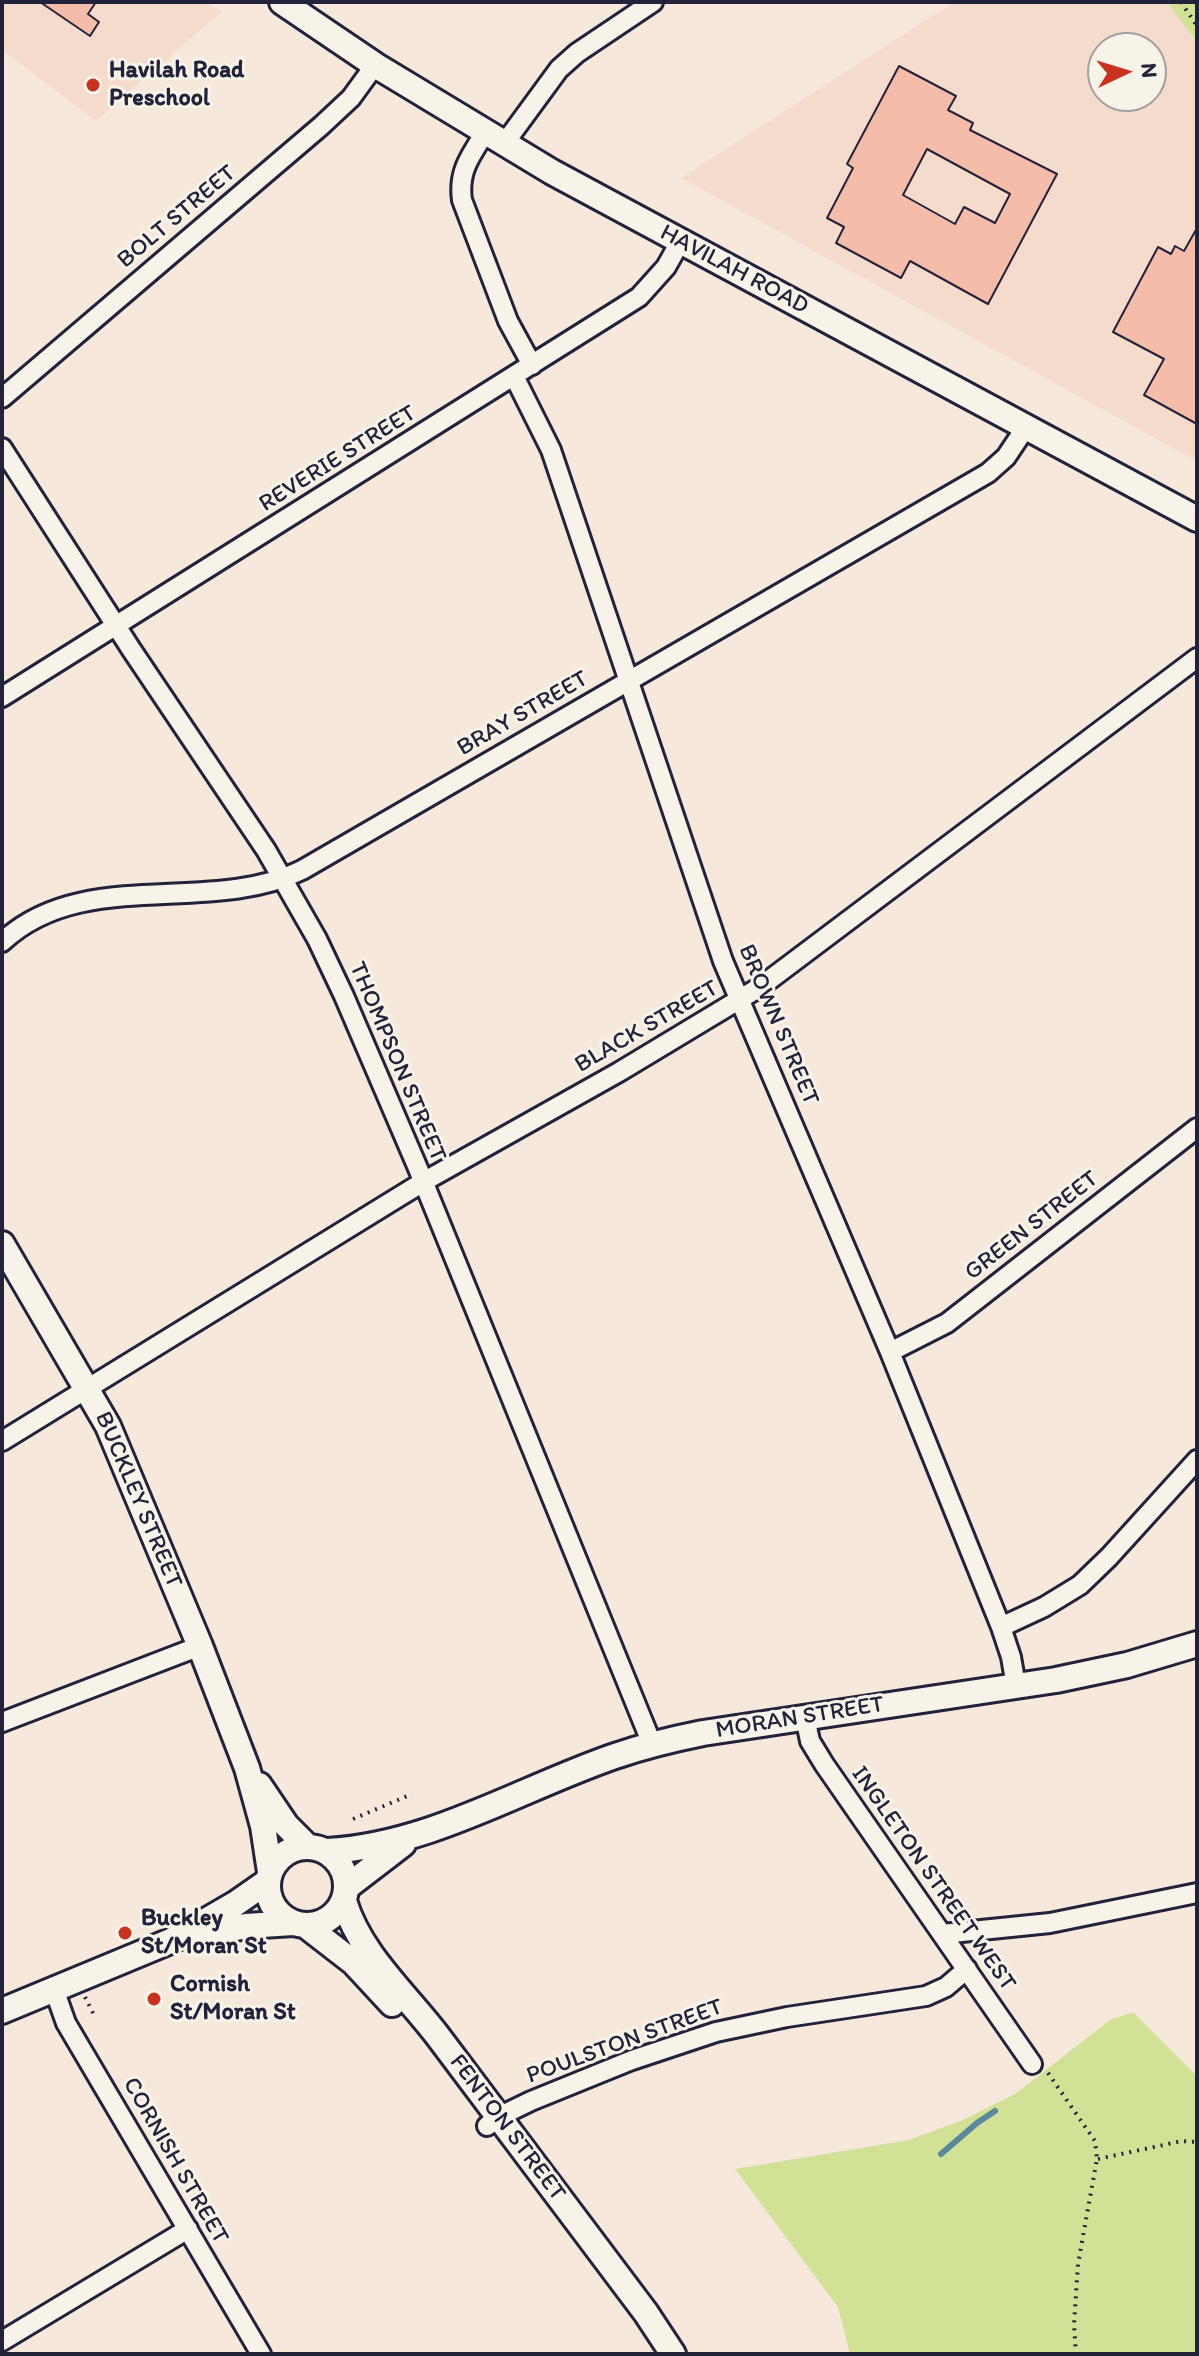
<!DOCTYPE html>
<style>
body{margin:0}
#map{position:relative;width:1199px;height:2356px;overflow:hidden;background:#f6e8db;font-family:Itim,sans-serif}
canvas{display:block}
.frame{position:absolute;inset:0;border:4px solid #22223b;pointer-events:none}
.north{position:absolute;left:1087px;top:32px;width:80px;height:80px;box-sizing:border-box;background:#f7f3e8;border:2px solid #a29fa3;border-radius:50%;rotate:86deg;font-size:22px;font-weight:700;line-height:32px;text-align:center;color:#22223b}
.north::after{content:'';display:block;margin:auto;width:28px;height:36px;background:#c8321e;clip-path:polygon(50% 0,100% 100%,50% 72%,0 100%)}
</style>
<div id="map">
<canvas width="1199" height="2356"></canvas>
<div class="frame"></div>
<div class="north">N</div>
</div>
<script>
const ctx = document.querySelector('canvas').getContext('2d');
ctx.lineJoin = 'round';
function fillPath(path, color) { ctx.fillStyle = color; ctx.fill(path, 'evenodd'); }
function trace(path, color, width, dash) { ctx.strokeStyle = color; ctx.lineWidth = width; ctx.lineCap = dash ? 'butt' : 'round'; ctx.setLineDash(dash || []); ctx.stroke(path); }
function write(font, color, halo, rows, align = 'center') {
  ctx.font = font + ' Itim,sans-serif'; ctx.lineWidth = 6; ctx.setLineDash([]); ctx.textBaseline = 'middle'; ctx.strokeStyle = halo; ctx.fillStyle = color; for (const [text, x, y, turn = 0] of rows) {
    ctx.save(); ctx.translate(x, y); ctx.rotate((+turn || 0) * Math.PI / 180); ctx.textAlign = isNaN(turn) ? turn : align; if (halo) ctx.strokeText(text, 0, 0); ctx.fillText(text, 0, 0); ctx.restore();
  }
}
fillPath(new Path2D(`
 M2 2H206L221 12 96 121 2 50Z
 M957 2H1167L1197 42V461L681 178 932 16ZM1103 48H1151V96H1103Z`), '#f5dbcc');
fillPath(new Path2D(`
 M1167 2H1197V42Z
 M1133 2012 1197 2076V2354H850L838 2307 735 2169 909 2140 965 2119 1015 2094 1110 2020Z`), '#d1e296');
trace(new Path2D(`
 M941 2154 977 2123 995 2111`), '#5a899c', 6);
const building = new Path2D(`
 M40 2H96L88 14 99 22 90 36Z
 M899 66 956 96 948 110 973 123 970 130 1057 174 988 304 910 261 901 278 836 243 844 227 827 218 853 168 847 164ZM927 149 1010 194 995 223 964 207 955 224 903 195Z
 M1197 228V424L1144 395 1164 359 1113 332 1158 247 1171 254 1175 246 1184 251Z`);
fillPath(building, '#f4bca9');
trace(building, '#22223b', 2);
const minor = new Path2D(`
 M485 133C470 156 458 172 462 200L508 321 532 365
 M504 144 559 69 577 53 653 2
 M514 376 551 450 723 961 890 1352 1001 1627 1011 1657 1016 1686
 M2 398 321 126 351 98 375 65
 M2 448 131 649 266 850 317 939 344 996 417 1166 652 1744
 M2 697 639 297 666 267 680 242
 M2 942C83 866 209 916 302 870L988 473 1006 457 1026 427
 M890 1352 947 1323 1197 1128
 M2 1441 423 1182 619 1072 760 987 1197 658
 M1001 1627 1044 1607 1080 1585 1109 1557 1197 1460
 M805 1717 810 1741 824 1764 1032 2064
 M2 1722 200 1646
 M942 1934 1050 1923 1197 1893
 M54 1989 66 2023 261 2354
 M487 2126 498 2117 531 2101 632 2060 716 2032 787 2017 926 1996 946 1987 967 1969
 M2 2341 188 2229`);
const tertiary = new Path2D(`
 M282 2 375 65 552 172 1197 519
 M2 1244 108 1426 200 1646 247 1768 263 1826 270 1872
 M259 1785 286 1825 307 1846
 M268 1886a39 39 0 1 1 78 0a39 39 0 1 1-78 0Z
 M327 1851C431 1845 519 1789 615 1756 644 1746 673 1739 703 1733L1056 1680 1127 1665 1197 1644
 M347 1887 403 1844
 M344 1901C360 1954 404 1992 437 2035 507 2127 576 2221 646 2313L673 2354
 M305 1925 354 1963 392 2004
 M195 1936 246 1926 293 1923
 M2 2011 173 1940 235 1904 268 1881`);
trace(minor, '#22223b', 24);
trace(tertiary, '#22223b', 30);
trace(new Path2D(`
 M1181 2 1197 26
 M353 1819 412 1794
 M85 1997 95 2017
 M1048 2073 1095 2141 1097 2159 1078 2264 1074 2325 1076 2354
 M1098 2159 1182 2141 1197 2142`), '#22223b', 4, [2, 6]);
trace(minor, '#f7f3e8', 18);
trace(tertiary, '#f7f3e8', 24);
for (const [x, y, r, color] of [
 [93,85,8,"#c8321e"],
 [125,1933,8,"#c8321e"],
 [154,1999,8,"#c8321e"]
]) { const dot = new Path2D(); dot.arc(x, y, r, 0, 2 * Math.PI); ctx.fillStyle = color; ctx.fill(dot); trace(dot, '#f7f3e8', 3); }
write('bold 24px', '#22223b', '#f7f3e8', [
 ["Havilah Road",109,71],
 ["Preschool",109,99],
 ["Buckley",141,1919],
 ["St/Moran St",141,1947],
 ["Cornish",170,1985],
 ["St/Moran St",170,2013]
], 'left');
write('24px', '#22223b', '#f7f3e8', [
 ["BOLT STREET",177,217,-40],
 ["HAVILAH ROAD",734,270,28],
 ["REVERIE STREET",338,459,-32],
 ["BRAY STREET",523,714,-30],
 ["BROWN STREET",778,1025,67],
 ["BLACK STREET",647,1027,-30],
 ["THOMPSON STREET",397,1062,67],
 ["GREEN STREET",1032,1226,-38],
 ["BUCKLEY STREET",138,1500,67],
 ["MORAN STREET",800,1718,-9],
 ["INGLETON STREET WEST",933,1879,55],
 ["POULSTON STREET",625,2042,-20],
 ["FENTON STREET",507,2128,53],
 ["CORNISH STREET",175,2161,60]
]);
</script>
